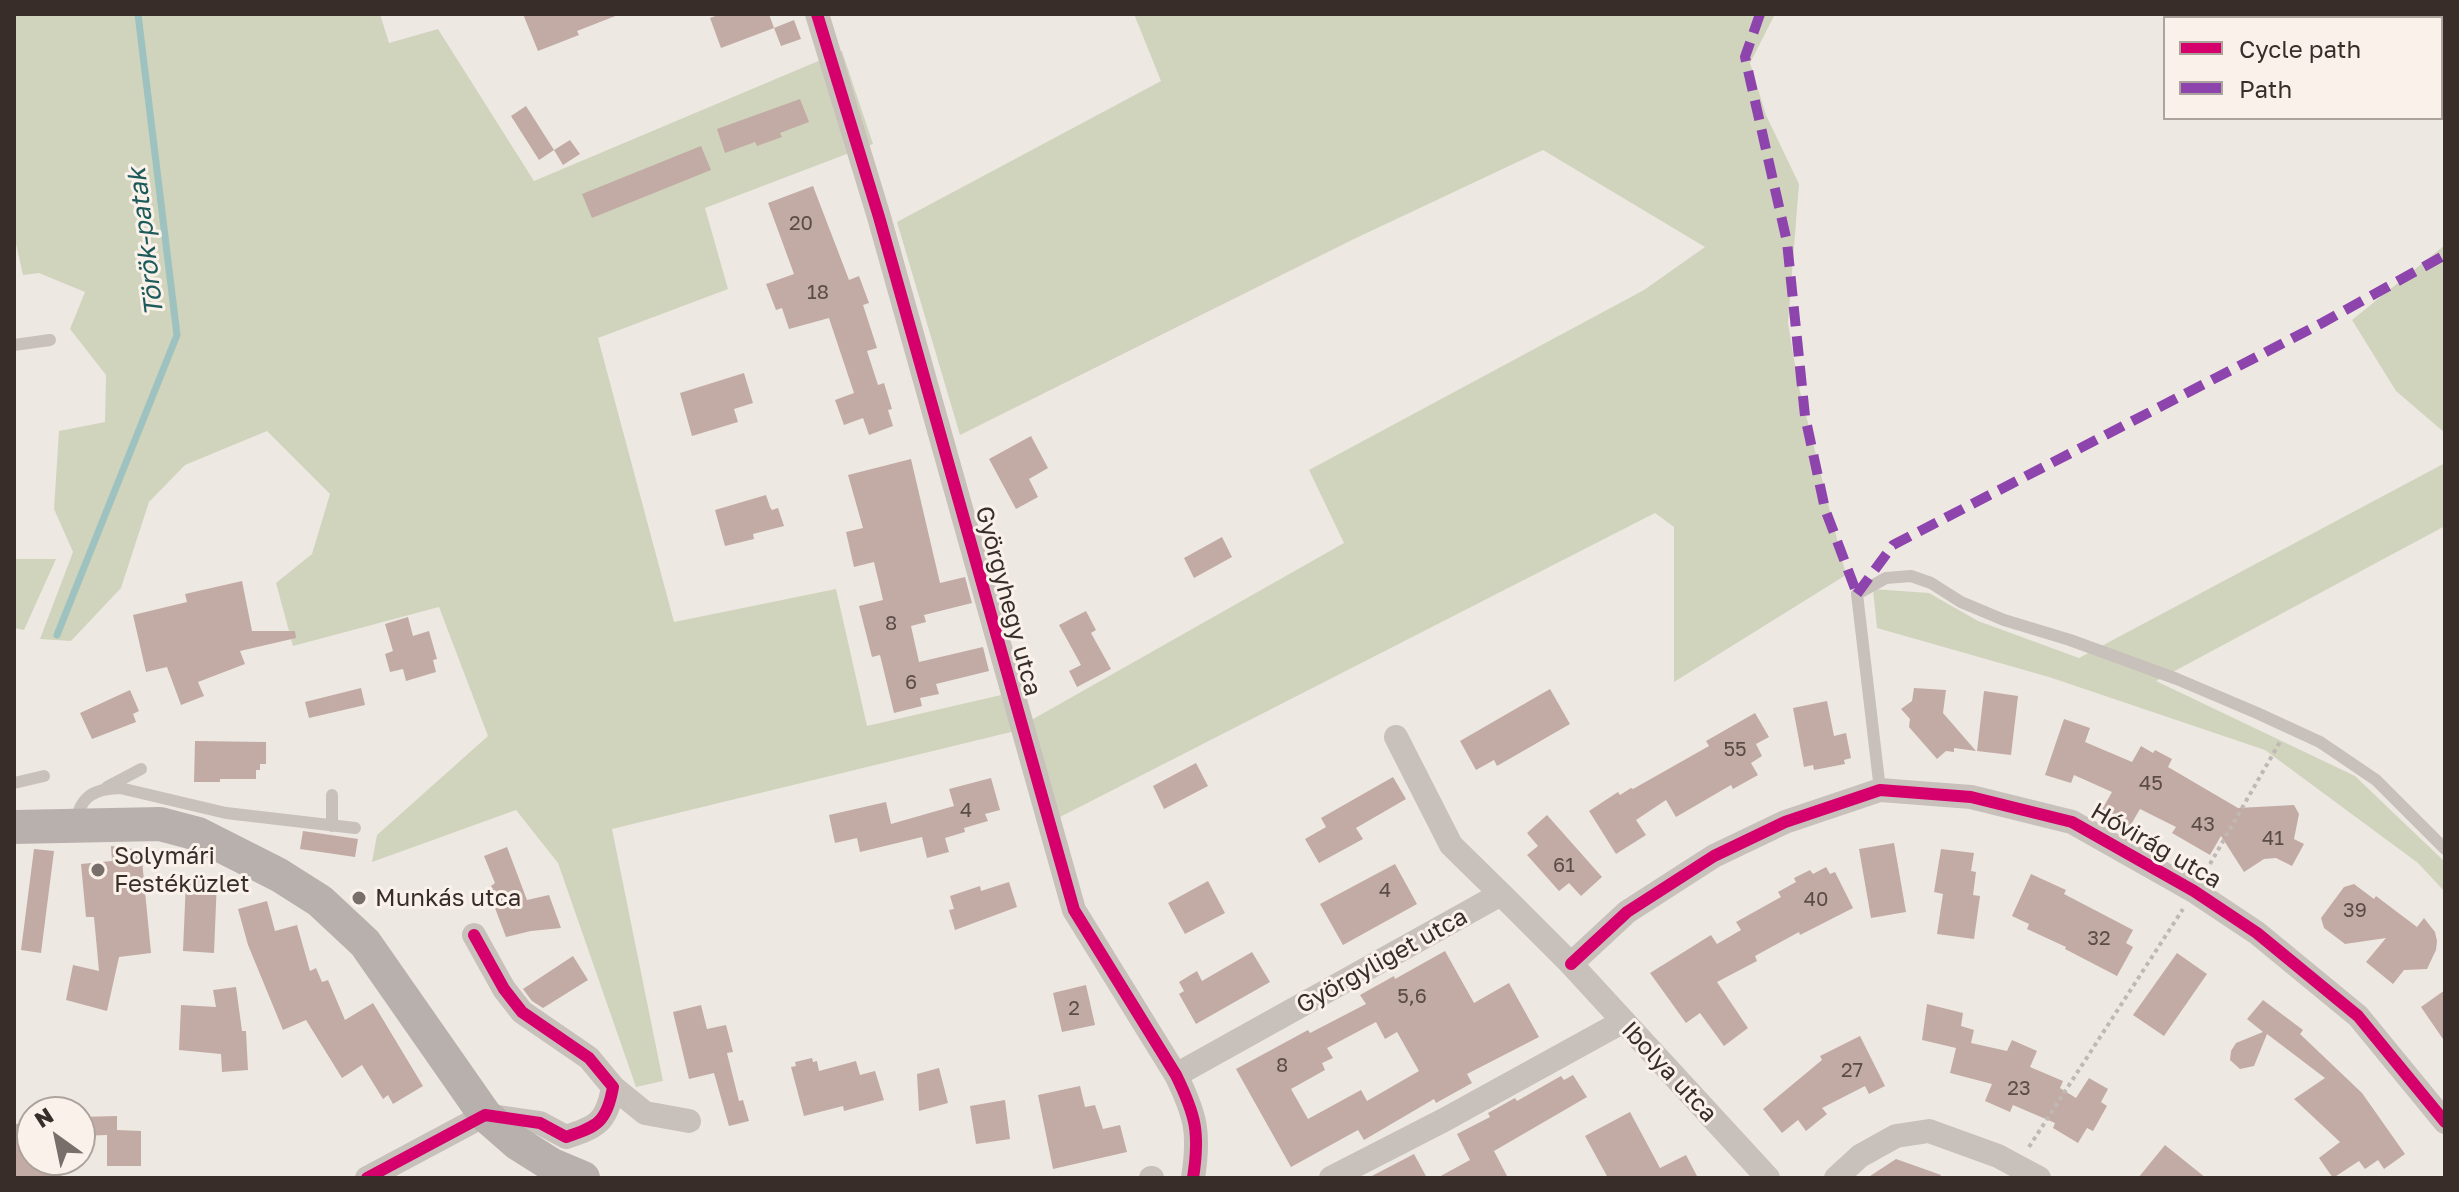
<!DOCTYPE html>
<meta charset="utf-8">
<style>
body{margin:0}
#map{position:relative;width:2459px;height:1192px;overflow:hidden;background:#eee8e3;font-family:"Golos Text",sans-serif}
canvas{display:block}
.frame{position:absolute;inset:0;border:16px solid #392d29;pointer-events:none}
.legend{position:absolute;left:2163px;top:16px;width:280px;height:104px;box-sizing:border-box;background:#faf2ea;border:2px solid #ada39d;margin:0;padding:10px 14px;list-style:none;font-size:24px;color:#392d29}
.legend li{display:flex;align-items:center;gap:16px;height:40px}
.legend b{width:40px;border:2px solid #ada39d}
.north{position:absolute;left:16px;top:1096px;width:80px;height:80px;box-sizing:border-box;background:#faf2ea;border:2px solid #ada39d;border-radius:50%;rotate:327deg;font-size:22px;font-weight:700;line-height:32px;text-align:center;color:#392d29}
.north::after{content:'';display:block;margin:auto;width:28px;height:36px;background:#786e6a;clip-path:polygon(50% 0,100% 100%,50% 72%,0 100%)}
</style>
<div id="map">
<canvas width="2459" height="1192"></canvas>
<div class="frame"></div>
<ul class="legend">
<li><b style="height:10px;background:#d6006c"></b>Cycle path</li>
<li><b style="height:10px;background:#8e44ad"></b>Path</li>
</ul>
<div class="north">N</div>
</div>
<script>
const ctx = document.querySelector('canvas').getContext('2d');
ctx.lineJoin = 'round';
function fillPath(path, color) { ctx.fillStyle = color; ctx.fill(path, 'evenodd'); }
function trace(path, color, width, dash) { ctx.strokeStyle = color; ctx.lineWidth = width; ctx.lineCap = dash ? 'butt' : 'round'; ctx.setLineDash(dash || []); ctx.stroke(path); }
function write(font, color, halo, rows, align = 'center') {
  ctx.font = font + ' "Golos Text",sans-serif'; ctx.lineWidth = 6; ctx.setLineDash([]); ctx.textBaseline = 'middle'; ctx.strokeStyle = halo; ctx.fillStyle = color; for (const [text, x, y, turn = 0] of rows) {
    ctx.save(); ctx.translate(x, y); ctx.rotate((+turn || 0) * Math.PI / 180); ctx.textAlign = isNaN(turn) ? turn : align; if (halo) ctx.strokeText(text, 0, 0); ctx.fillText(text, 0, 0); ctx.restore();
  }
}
fillPath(new Path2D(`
 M14 14H380L389 43 438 29 534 181 842 51 873 144 705 208 728 289 598 338 674 622 836 589 867 726 1001 695 1012 731 1344 543 1309 470 1644 290 1705 247 1543 150 1354 239 960 435 897 222 1161 81 1134 14H1775L1750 63 1766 115 1799 184 1788 323 1798 383 1846 575 1674 682V527L1655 513 1058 818 1024 726 1011 732 612 829 663 1081 636 1087 558 863 516 810 372 862 377 835 488 736 439 607 293 646 276 583 312 554 330 494 267 431 185 465 149 502 121 588 71 641 40 639 73 552 54 509 59 431 105 422 106 375 70 329 85 292 39 273 23 275 14 235Z
 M2445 245V433L2396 391 2352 320Z
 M2445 463V526L2156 681 2355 776 2445 862V892L2418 863 2265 750 2049 677 1877 628 1873 589 1929 593 1978 621 2079 658Z
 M14 559H56L24 630 14 628Z`), '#d0d4bc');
trace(new Path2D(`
 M57 635 177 335 138 14`), '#9ec2bf', 7);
fillPath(new Path2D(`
 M523 14H618V15L577 31 579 35 538 51Z
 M721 14H769L774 28 721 48 710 18Z
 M794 20 801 39 781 46 774 28Z
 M800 99 809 122 780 133 782 137 757 146 755 142 725 153 717 129Z
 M526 106 554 150 539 160 511 116Z
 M570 140 580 154 563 165 554 150Z
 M701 146 711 170 592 218 582 194Z
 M813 186 849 280 859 276 869 303 863 305 877 348 867 351 878 385 884 383 892 409 888 410 893 426 869 435 863 418 844 425 835 400 854 393 829 318 789 329 782 308 776 310 766 284 794 274 768 203Z
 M744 373 753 403 734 409 738 422 692 436 680 393Z
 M1031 436 1048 468 1029 479 1038 497 1016 509 989 459Z
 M911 459 940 583 965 577 972 603 924 615 926 622 911 626 919 662 983 647 989 671 936 684 939 694 920 698 922 706 894 713 880 655 872 657 859 606 883 600 874 562 854 567 846 532 863 528 848 475Z
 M766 495 770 507 772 510 778 508 784 526 753 534 754 539 725 546 715 510Z
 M1222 537 1232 557 1194 578 1184 558Z
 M242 581 252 631H295L296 638 240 651 245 664 198 682 204 696 181 705 167 667 146 672 133 615 187 602 185 594Z
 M1086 611 1096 630 1091 633 1111 669 1077 687 1069 671 1081 665 1059 625Z
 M408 617 413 636 429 631 437 659 433 660 436 672 406 681 403 669 390 672 385 654 393 651 385 624Z
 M361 688 365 705 309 718 305 702Z
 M1914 688 1946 690 1943 713 1976 751 1954 748V752L1946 751 1937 759 1909 727 1910 719 1901 709 1912 701Z
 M1550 689 1570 724 1497 766 1494 760 1476 770 1460 741Z
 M130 690 139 711 133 714 136 722 92 739 80 713Z
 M1984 691 2018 696 2011 755 1977 751Z
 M1827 701 1834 736 1846 733 1851 758 1844 760 1845 764 1814 770 1813 765 1804 767 1793 708Z
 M1755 713 1769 737 1756 744 1762 756 1751 763 1758 775 1733 789 1731 785 1676 817 1666 800 1636 820 1646 835 1616 854 1589 811 1618 792 1620 795 1631 788 1633 789 1709 746 1706 741Z
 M2064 719 2090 728 2085 742 2132 762 2141 746 2153 753 2155 750 2172 759 2168 767 2238 808 2294 805 2299 814 2294 839 2304 844 2292 866 2276 858 2264 859 2244 872 2221 836 2210 855 2172 833 2176 827 2140 809 2129 828 2100 813 2112 792 2074 775 2071 783 2045 775Z
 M195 741 266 742V764H260V770H256V779H220V782H194Z
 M1196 763 1208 786 1164 809 1153 786Z
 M1393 777 1406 799 1356 828 1363 839 1319 863 1305 839 1326 827 1321 818Z
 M991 778 1000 810 985 814 988 821 964 828 965 832 945 838 949 852 927 858 922 837 860 852 857 838 835 843 829 815 886 802 891 824 954 806 949 789Z
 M1547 815 1602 877 1581 896 1569 883 1559 891 1527 855 1538 846 1527 833Z
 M303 831 358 839 355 857 300 849Z
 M1894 843 1906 912 1871 918 1859 849Z
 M111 846 141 850 151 953 119 957 107 1011 66 1000 73 965 99 971 94 917H86L81 864 112 861Z
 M507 847 527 900 549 895 561 928 531 931 506 937 495 908 499 907 491 886 495 883 484 856Z
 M34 849 54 851 41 953 21 950Z
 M1941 849 1974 853 1971 871 1976 872 1973 895 1980 896 1974 939 1937 934 1943 894 1934 892Z
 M1395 864 1417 904 1343 945 1320 904Z
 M1826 867 1830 874 1835 872 1853 908 1800 935 1799 932 1755 956 1757 961 1717 982 1748 1028 1724 1046 1700 1013 1686 1023 1650 973 1711 935 1717 944 1741 930 1736 922 1781 897 1778 892 1796 882 1794 878 1810 870 1813 874Z
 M2031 874 2066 890 2064 894 2133 930 2126 943 2133 947 2117 976 2065 949 2066 947 2027 929 2029 924 2012 916Z
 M186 880H217L214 953 183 951Z
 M1208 881 1225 913 1185 934 1168 903Z
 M1009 882 1017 907 955 930 949 910 954 909 950 896 980 886 981 891Z
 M2354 884 2374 899 2376 896 2417 927 2424 918 2435 932 2437 941 2436 950 2427 969 2404 970 2393 984 2366 962 2386 938 2345 944 2324 928 2321 918 2344 887Z
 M267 901 275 931 297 925 310 971 316 968 322 982 328 980 345 1020 373 1003 423 1086 393 1104 388 1095 383 1099 362 1065 342 1078 306 1020 283 1030 248 945 238 909Z
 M1445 951 1474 1003 1509 983 1539 1037 1467 1074 1472 1083 1436 1103 1434 1099 1364 1140 1358 1130 1291 1167 1236 1069 1308 1030 1310 1033 1366 1004 1360 995 1394 976 1395 979ZM1376 1022 1385 1039 1397 1032 1419 1071 1367 1101 1361 1090 1308 1119 1291 1089 1325 1070 1322 1063 1333 1058 1327 1048Z
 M1252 952 1270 982 1196 1024 1179 994 1184 991 1179 982 1197 971 1202 981Z
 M2177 953 2207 974 2164 1036 2133 1015Z
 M573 956 588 980 543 1008 532 1001 523 989Z
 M1086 985 1095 1025 1062 1032 1053 993Z
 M236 987 242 1031H246L248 1070 222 1072 221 1054 179 1050 181 1005 216 1007 213 990Z
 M2445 990V1042L2421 1007Z
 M2263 1000 2303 1030 2300 1034 2362 1093 2405 1154 2384 1169 2378 1160 2365 1169 2359 1161 2333 1178 2319 1158 2340 1142 2294 1099 2325 1078 2267 1034 2254 1066 2240 1069 2230 1060 2231 1051 2236 1043 2263 1032 2247 1019Z
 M1927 1004 1963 1013 1961 1026 1974 1030 1971 1043 2007 1051 2012 1040 2037 1051 2030 1067 2063 1081 2060 1088 2076 1098 2089 1078 2108 1089 2101 1102 2107 1106 2093 1131 2087 1128 2078 1143 2053 1128 2055 1123 2013 1105 2010 1112 1985 1101 1992 1084 1950 1073 1956 1048 1922 1040Z
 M701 1005 707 1029 726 1025 733 1052 727 1053 739 1101 743 1100 749 1121 729 1126 714 1073 689 1079 673 1012Z
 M1860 1036 1885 1086 1869 1094 1865 1086 1822 1108 1827 1114 1806 1131 1798 1120 1782 1133 1763 1109 1822 1060 1820 1056Z
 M812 1058 813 1062 817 1061 819 1071 856 1061 860 1075 875 1071 884 1100 844 1111 843 1106 804 1116 791 1067 796 1066 795 1062Z
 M939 1068 948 1103 919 1111 917 1074Z
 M1573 1075 1587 1097 1494 1151 1508 1178H1437L1470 1160 1457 1134 1490 1117 1488 1113 1515 1098 1517 1101 1561 1076 1564 1080Z
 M1080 1086 1085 1107 1095 1105 1103 1129 1120 1125 1127 1152 1053 1169 1038 1095Z
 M1005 1100 1010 1139 976 1144 970 1106Z
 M1630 1112 1660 1168 1686 1155 1698 1178H1608L1585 1136Z
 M117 1116V1130L141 1131V1166H107V1135L80 1136V1117Z
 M32 1123V1160H61V1178H14V1124Z
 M2165 1145 2206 1178H2138Z
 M1414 1154 1427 1178H1368Z
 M1896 1159 1941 1175 1940 1178H1867Z`), '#c2aba4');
trace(new Path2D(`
 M2206 871 2281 740
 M2029 1147 2183 909`), '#c0b8b4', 4, [4, 4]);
trace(new Path2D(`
 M14 345 50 340
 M14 783 44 776
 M107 787 141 769
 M1880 790 1857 594 1886 578 1911 576 1931 583 1961 602 2004 620 2070 640 2177 679 2257 713 2320 742 2376 780 2445 849
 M332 795V826
 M75 825C80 797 92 789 120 788L226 813 355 828`), '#c8c0bb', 12);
trace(new Path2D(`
 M817 14 879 217 1074 910 1176 1075C1196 1116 1200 1133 1193 1178
 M1396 737 1451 845 1501 894
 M1571 964 1627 912 1714 856 1785 822 1880 790 1971 797 2072 822 2194 891 2257 933 2358 1016 2445 1122
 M1176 1075 1501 894 1571 964 1768 1178
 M613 1087 645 1113 689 1121
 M367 1178 485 1115 540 1123 566 1137C597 1127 607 1122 613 1087L589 1058 522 1012 504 989 474 935
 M1151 1178H1152
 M1331 1178 1444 1120 1622 1022
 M1836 1178 1860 1156 1896 1136 1929 1131 1998 1156 2039 1178`), '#c8c0bb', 24);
trace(new Path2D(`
 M14 827 160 824 198 834 279 875 320 901 365 943 485 1115 517 1143 552 1165 583 1178`), '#b8b0ac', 34);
trace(new Path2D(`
 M1760 14 1745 57 1787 242 1805 416 1825 509 1857 594
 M1857 594 1893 545 2322 323 2445 255`), '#8e44ad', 10, [20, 10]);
trace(new Path2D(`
 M817 14 879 217 1074 910 1176 1075C1196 1116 1200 1133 1193 1178
 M1571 964 1627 912 1714 856 1785 822 1880 790 1971 797 2072 822 2194 891 2257 933 2358 1016 2445 1122
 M367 1178 485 1115 540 1123 566 1137C597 1127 607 1122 613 1087L589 1058 522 1012 504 989 474 935`), '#d6006c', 12);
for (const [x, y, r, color] of [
 [98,870,8,"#786e6a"],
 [359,898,8,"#786e6a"]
]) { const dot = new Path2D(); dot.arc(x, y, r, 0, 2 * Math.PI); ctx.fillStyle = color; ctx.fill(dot); trace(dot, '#faf2ea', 3); }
write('20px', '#5b4c48', null, [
 ["20",801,224],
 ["18",818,293],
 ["8",891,624],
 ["6",911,683],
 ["55",1735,750],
 ["45",2151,784],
 ["4",966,811],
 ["43",2203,825],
 ["41",2273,839],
 ["61",1564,866],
 ["4",1385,891],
 ["40",1816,900],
 ["39",2355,911],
 ["32",2099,939],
 ["5,6",1412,997],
 ["2",1074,1009],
 ["8",1282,1066],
 ["27",1852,1071],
 ["23",2019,1089]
]);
write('24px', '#392d29', '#faf2ea', [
 ["Györgyhegy utca",1008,601,75],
 ["Hóvirág utca",2156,846,30],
 ["Györgyliget utca",1382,961,-29],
 ["Ibolya utca",1669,1072,47]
]);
write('24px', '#392d29', '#faf2ea', [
 ["Solymári",114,856],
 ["Festéküzlet",114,884],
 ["Munkás utca",375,898]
], 'left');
write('italic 26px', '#1d5b5b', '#faf2ea', [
 ["Török-patak",146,242,-97]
]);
</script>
